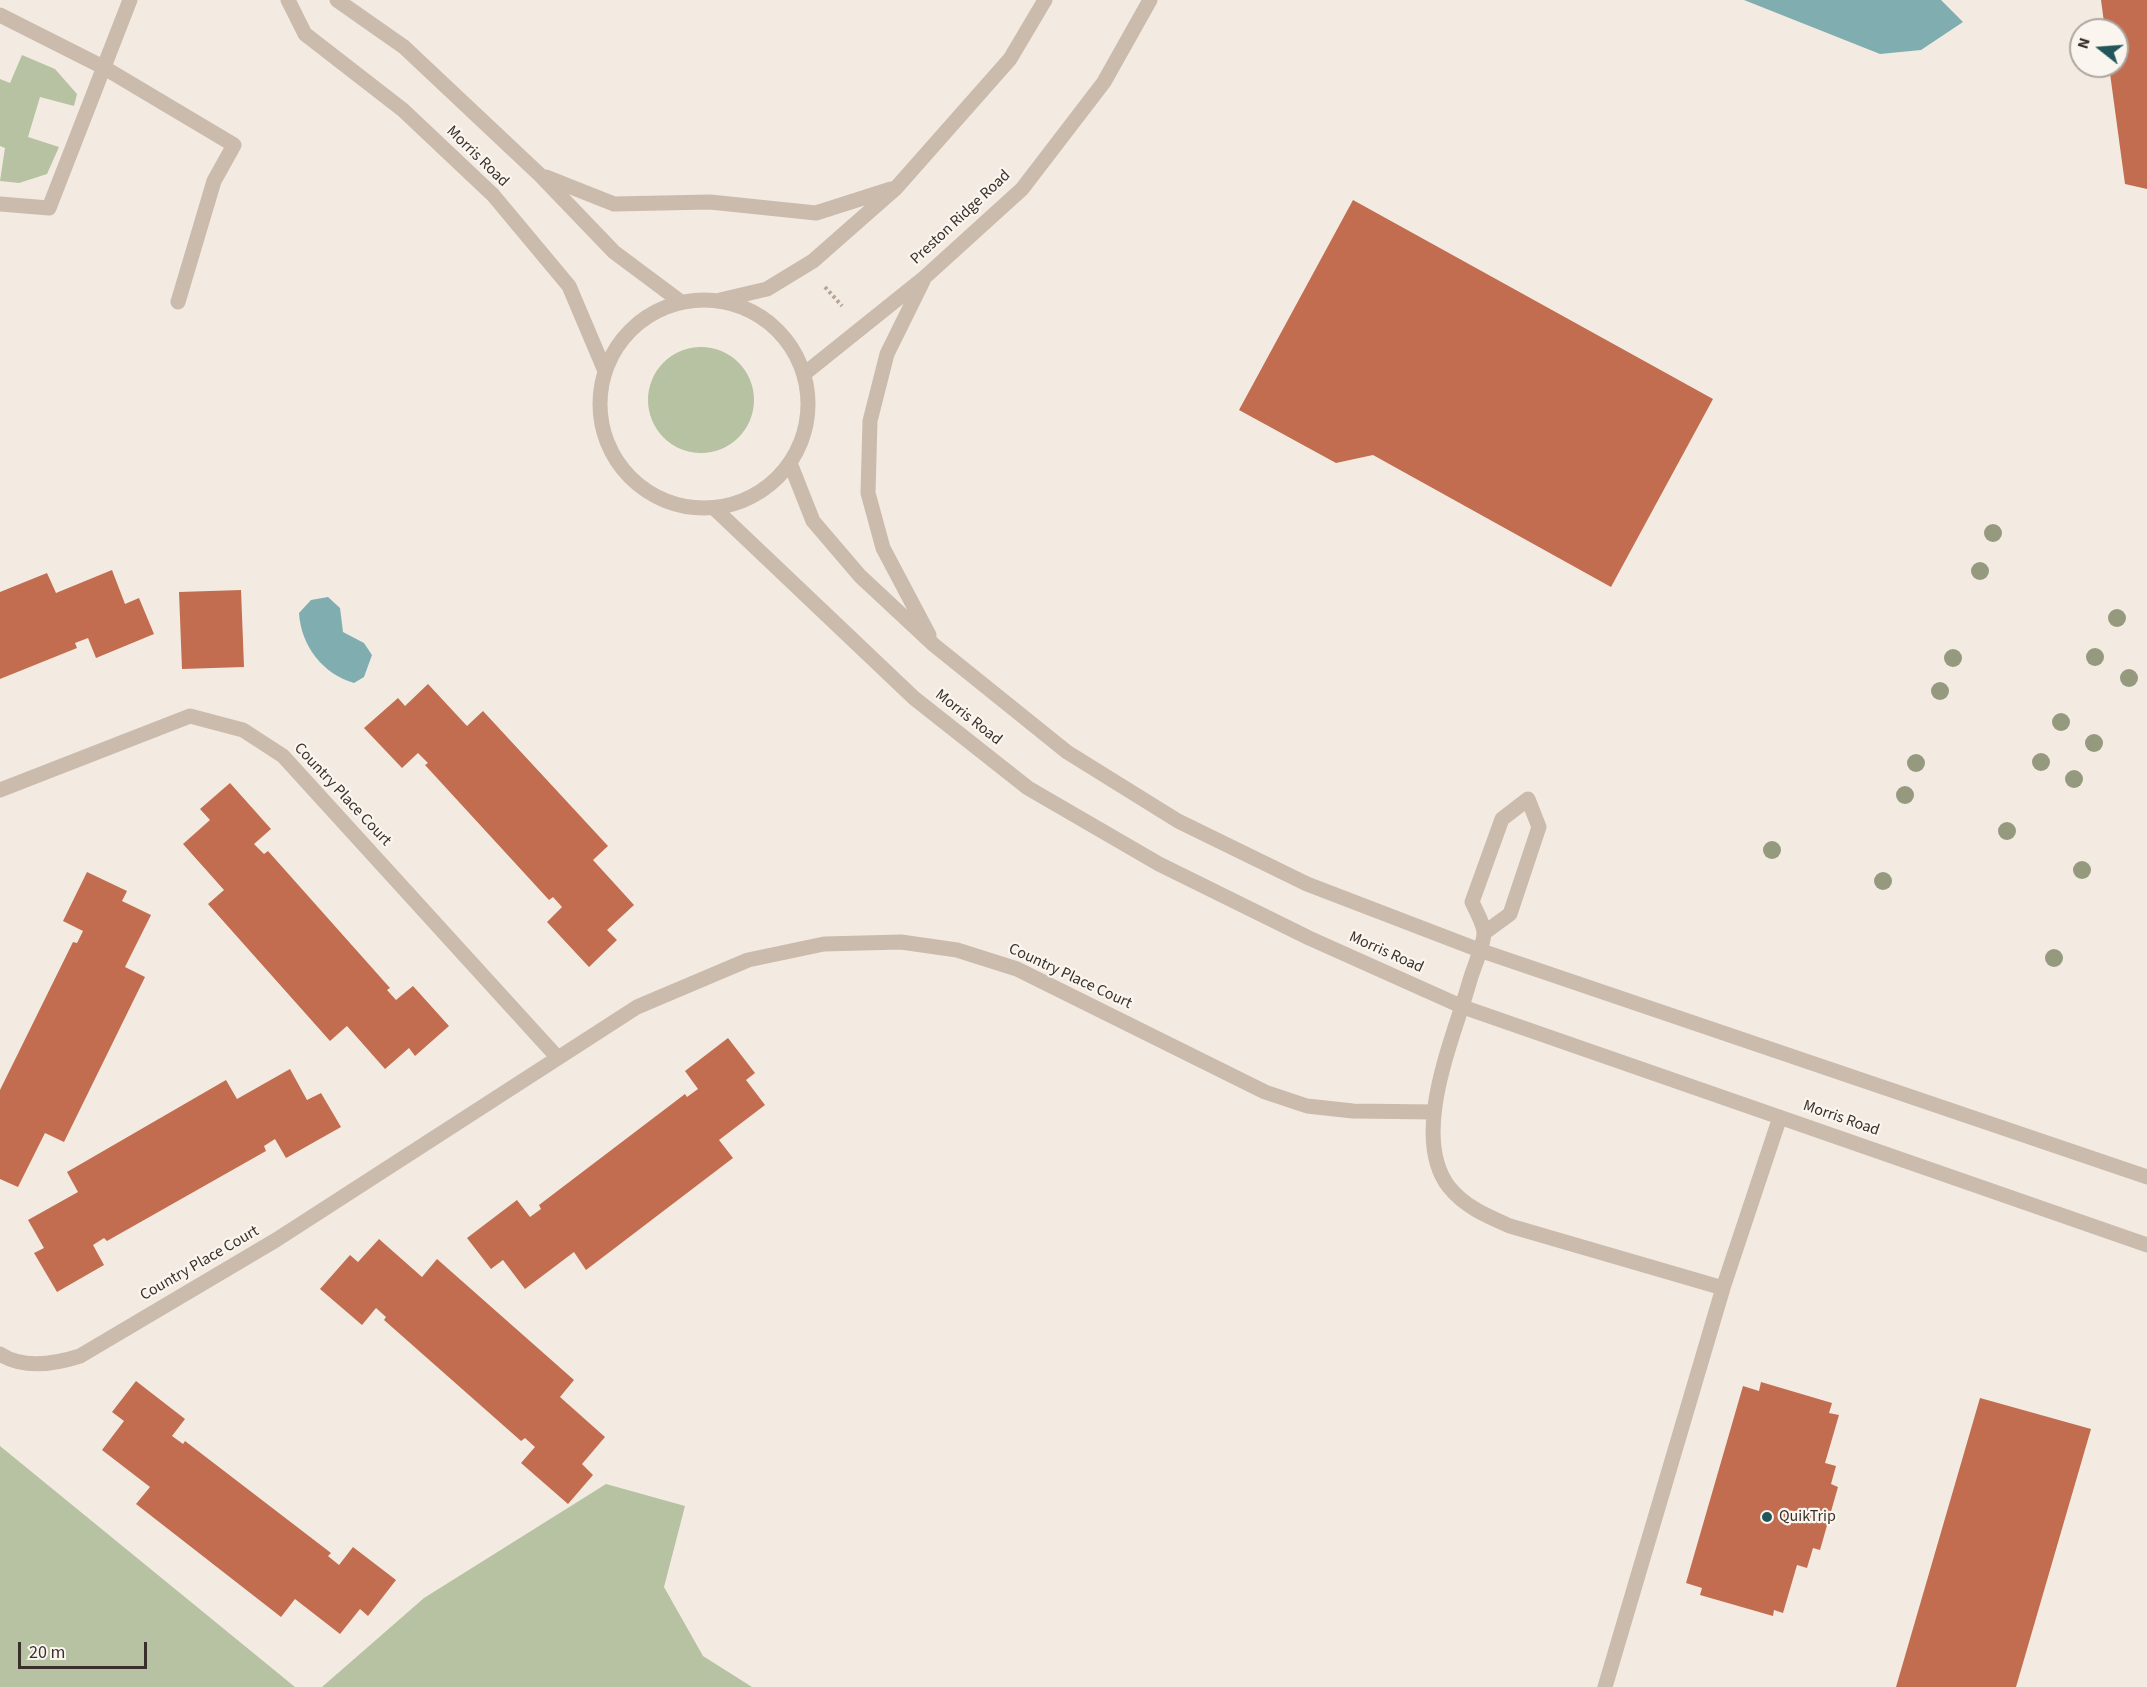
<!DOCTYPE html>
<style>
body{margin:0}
#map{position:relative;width:2147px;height:1687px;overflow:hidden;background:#f3ebe1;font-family:"Source Sans 3",sans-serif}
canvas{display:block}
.north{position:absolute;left:2069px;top:18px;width:60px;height:60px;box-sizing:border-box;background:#faf5ee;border:2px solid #ada6a0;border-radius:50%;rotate:287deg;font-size:16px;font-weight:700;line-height:24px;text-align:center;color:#3a302b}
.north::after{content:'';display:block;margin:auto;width:21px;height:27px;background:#21565b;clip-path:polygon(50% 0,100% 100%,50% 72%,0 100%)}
.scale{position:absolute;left:18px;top:1642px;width:129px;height:27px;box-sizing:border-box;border:3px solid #3a302b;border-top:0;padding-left:8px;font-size:18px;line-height:21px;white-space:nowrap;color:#3a302b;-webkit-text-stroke:4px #faf5ee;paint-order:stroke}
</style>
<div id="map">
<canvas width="2147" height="1687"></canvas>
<div class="north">N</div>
<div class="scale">20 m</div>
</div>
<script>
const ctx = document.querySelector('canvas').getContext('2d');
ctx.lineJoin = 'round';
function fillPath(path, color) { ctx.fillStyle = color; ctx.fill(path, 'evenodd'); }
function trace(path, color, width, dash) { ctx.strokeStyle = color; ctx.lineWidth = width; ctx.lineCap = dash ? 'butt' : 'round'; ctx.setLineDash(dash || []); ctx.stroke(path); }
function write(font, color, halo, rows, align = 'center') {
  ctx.font = font + ' "Source Sans 3",sans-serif'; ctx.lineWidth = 4.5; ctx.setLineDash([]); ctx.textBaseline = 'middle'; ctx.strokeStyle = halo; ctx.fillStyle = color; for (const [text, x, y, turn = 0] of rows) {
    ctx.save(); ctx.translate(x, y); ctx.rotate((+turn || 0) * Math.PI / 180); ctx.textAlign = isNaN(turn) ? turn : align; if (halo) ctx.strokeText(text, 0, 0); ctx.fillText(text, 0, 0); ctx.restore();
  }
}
fillPath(new Path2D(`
 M22 55 55 69 77 94 74 106 40 97 28 137 59 147 47 174 19 183 0 181 5 148 0 146V79L10 83Z
 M648 400a53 53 0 1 1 106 0a53 53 0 1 1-106 0Z
 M0 1446 295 1687H0Z
 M606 1484 685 1506 664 1587 703 1656 752 1687H322L424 1598Z`), '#b6c2a1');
fillPath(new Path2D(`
 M1744 0H1941L1963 22 1921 50 1880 54Z
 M328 597 340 608 343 632 364 643 372 655 364 677 354 683C323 674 301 646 299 613L311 600Z`), '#80adaf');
fillPath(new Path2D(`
 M2101 0H2147V189L2125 184 2109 66H2117V30H2105Z
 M1353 200 1713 399 1611 587 1373 455 1336 463 1239 410Z
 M112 570 125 604 139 598 154 634 96 658 88 638 75 643 77 648 0 679V592L47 573 56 593Z
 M241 590 244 667 182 669 179 592Z
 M428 684 467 726 483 711 608 846 593 860 634 905 607 930 617 940 589 967 547 922 562 907 553 897 549 900 425 765 428 763 418 753 402 768 364 728 398 698 405 706Z
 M230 783 271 829 254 844 264 854 268 851 390 988 387 990 396 1000 413 986 449 1026 415 1056 409 1048 385 1069 347 1026 330 1041 208 904 224 890 183 844 210 820 200 809Z
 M87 872 127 891 122 901 151 915 125 967 145 977 64 1142 45 1133 18 1187 0 1179V1090L73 942 77 943 83 931 63 921Z
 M728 1038 755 1073 746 1080 765 1105 719 1140 733 1158 586 1270 574 1252 525 1289 503 1260 491 1269 467 1238 517 1200 530 1217 541 1209 539 1205 685 1094 687 1097 698 1089 685 1071Z
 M290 1069 307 1100 321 1093 341 1127 286 1158 275 1139 264 1146 266 1151 107 1241 104 1238 93 1245 104 1265 57 1292 34 1253 44 1248 28 1220 78 1192 67 1172 226 1080 237 1099Z
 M379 1239 422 1277 437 1259 574 1380 560 1397 605 1437 582 1464 593 1475 568 1504 521 1463 535 1447 525 1438 521 1441 384 1320 386 1317 376 1308 362 1325 320 1289 350 1255 358 1262Z
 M136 1381 185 1419 172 1436 183 1444 185 1441 331 1553 328 1556 339 1565 353 1547 396 1580 368 1616 360 1609 340 1634 295 1599 281 1617 136 1504 150 1487 102 1450 124 1421 112 1412Z
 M1761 1382 1832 1403 1829 1413 1839 1415 1825 1463 1836 1466 1831 1484 1838 1487 1820 1550 1813 1548 1807 1568 1797 1565 1783 1613 1774 1610 1773 1616 1700 1595 1702 1588 1686 1583 1743 1386 1759 1391Z
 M1980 1398 2091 1429 2016 1687H1896Z`), '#c26d4f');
trace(new Path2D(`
 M825 287 842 306`), '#b7a597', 4, [3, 3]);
trace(new Path2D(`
 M288 0 305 34 403 110 493 195 569 286 605 371
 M337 0 404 47 540 175 614 252 681 302
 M0 15 103 67 234 145 214 181 178 302
 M546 177 614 204 710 202 816 213 891 189
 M0 204 49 208 130 0
 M923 281 887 354 870 421 868 493 883 548 929 635
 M600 404a104 104 0 1 1 208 0a104 104 0 1 1-208 0Z
 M720 300 767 289 813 261 896 188 1010 59 1045 0
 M804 374 925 277 1022 189 1104 82 1150 0
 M790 463 813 521 860 576 934 645 1067 752 1178 821 1307 884 1479 950 2147 1177
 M714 508 914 698 1028 788 1159 864 1309 938 1463 1007 2147 1245
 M0 790 190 716 243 730 283 756 558 1058 276 1240 80 1356C55 1364 23 1369 0 1354
 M1484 933 1510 914 1539 827 1528 799 1502 819 1472 902C1476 911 1483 922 1484 932 1485 942 1473 969 1470 980 1455 1035 1409 1135 1449 1187 1465 1207 1487 1216 1510 1226L1723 1288
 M558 1058 637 1007 748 960 824 944 901 942 957 950 1017 969 1265 1092 1307 1106 1353 1111 1434 1112
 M1605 1687 1723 1288 1780 1117`), '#cbbbad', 15);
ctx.fillStyle = '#959a7f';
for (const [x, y] of [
 [1993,533],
 [1980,571],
 [2117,618],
 [2095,657],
 [1953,658],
 [2129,678],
 [1940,691],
 [2061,722],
 [2094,743],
 [2041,762],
 [1916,763],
 [2074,779],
 [1905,795],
 [2007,831],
 [1772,850],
 [2082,870],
 [1883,881],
 [2054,958]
]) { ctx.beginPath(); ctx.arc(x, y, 9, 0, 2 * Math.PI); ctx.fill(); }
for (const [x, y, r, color] of [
 [1767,1517,6,"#21565b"]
]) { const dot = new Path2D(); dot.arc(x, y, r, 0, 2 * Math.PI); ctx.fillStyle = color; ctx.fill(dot); trace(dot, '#faf5ee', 2); }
write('16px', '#3a302b', '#faf5ee', [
 ["Morris Road",477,157,44],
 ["Preston Ridge Road",961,218,-43],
 ["Morris Road",968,718,38],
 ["Country Place Court",342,795,47],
 ["Morris Road",1386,953,24],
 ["Country Place Court",1070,977,25],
 ["Morris Road",1841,1119,19],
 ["Country Place Court",200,1264,-30]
]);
write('16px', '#3a302b', '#faf5ee', [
 ["QuikTrip",1779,1517]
], 'left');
</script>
